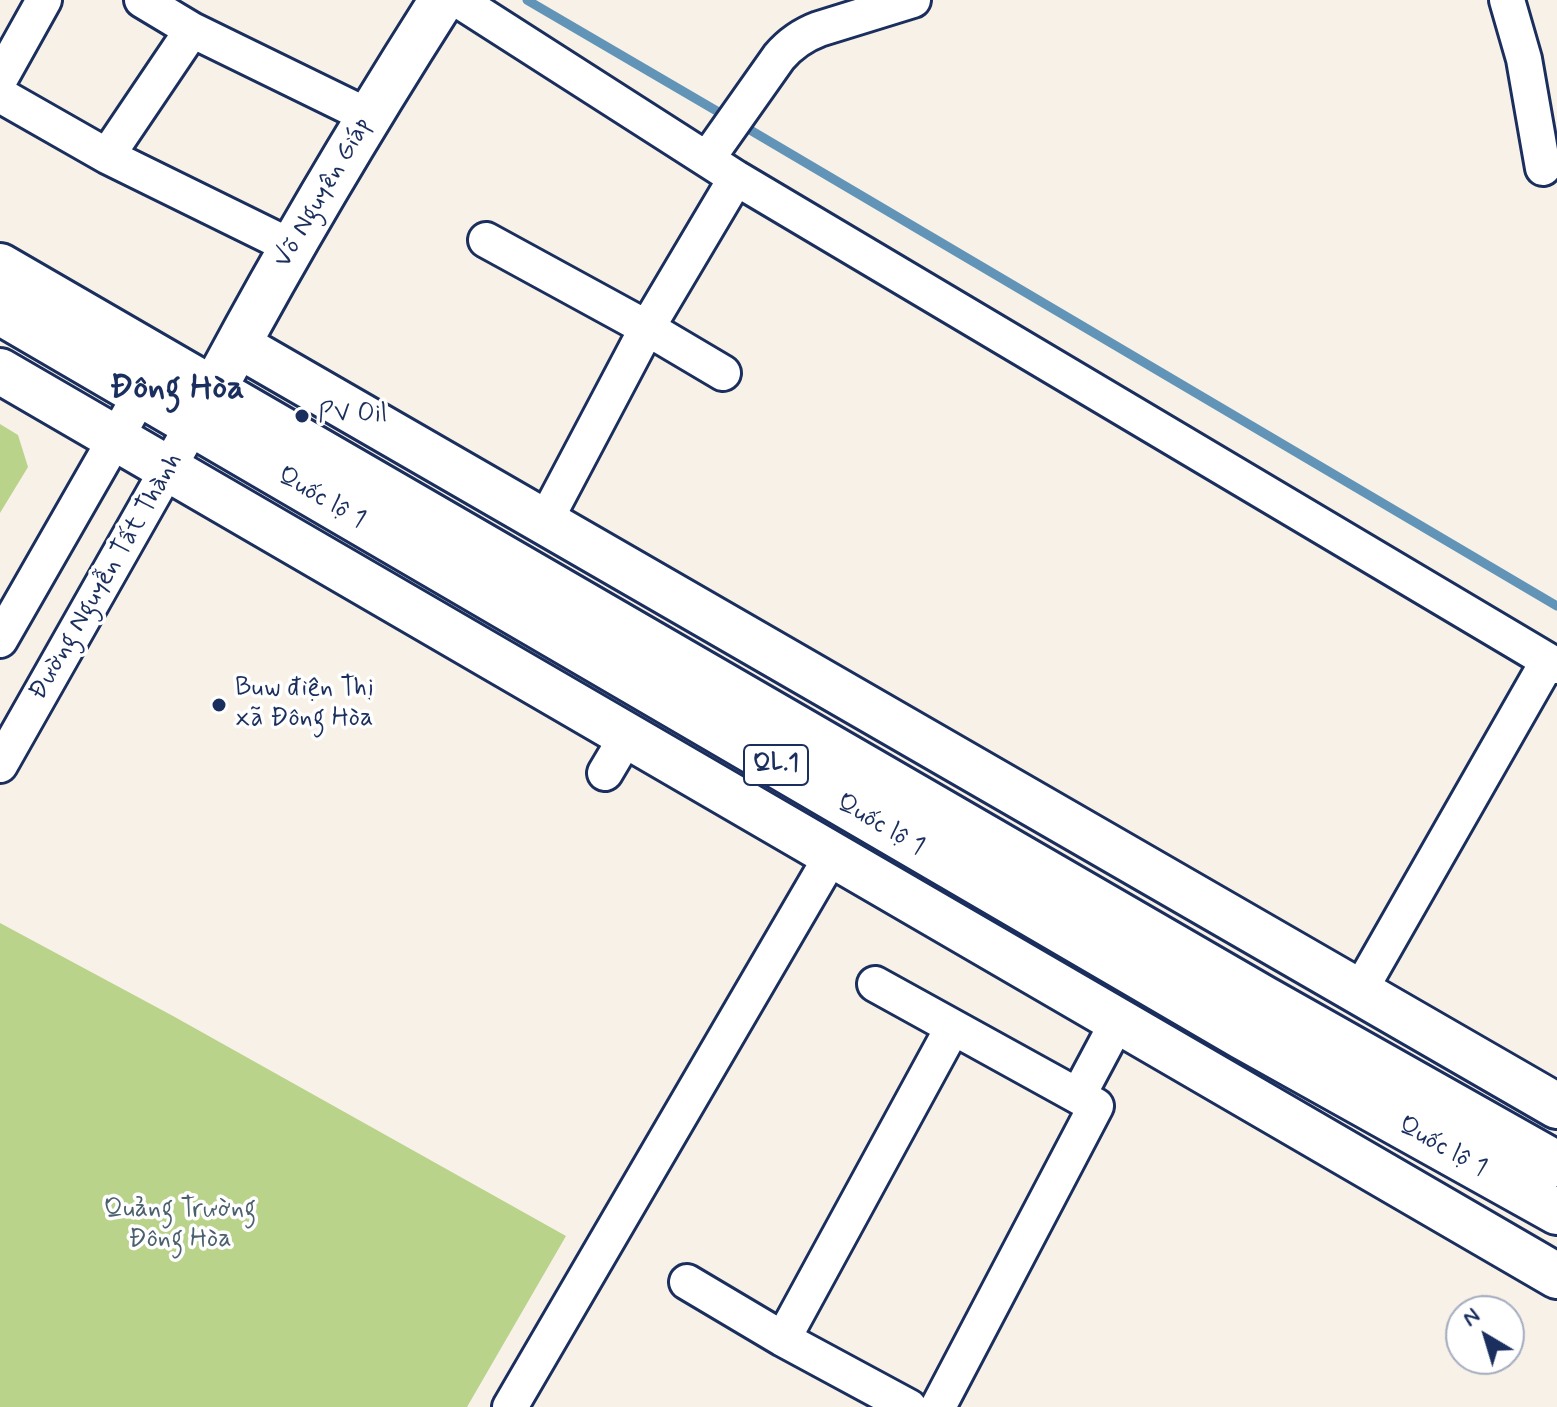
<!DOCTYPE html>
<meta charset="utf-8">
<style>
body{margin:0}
#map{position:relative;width:1557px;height:1407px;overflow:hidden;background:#f7f1e8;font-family:Mynerve,sans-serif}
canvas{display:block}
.north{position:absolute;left:1445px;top:1295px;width:80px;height:80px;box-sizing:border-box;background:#fff;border:2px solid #a4acbf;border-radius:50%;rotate:322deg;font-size:22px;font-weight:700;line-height:32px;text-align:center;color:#1b2f5e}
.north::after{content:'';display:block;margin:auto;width:28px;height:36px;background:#1b2f5e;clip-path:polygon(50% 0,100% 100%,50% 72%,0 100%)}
</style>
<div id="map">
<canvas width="1557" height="1407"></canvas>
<div class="north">N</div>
</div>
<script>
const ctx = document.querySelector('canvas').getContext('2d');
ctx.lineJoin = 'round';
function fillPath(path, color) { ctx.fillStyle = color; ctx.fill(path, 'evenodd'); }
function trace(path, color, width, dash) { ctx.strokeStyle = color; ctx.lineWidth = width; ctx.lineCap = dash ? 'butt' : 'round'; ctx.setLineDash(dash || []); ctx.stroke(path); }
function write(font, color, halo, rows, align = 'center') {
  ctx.font = font + ' Mynerve,sans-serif'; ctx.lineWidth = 7; ctx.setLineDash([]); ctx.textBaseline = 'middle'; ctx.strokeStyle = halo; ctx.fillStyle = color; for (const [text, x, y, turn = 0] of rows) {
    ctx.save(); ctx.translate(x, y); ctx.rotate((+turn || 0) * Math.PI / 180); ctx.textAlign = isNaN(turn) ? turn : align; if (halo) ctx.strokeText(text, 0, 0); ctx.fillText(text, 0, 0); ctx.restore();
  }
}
fillPath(new Path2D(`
 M0 424 18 435 28 467 0 513Z
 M0 923 173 1016 566 1236 467 1407H0Z`), '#b9d38b');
trace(new Path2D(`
 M527 0 727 117
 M740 124 1557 606`), '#6194b6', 9);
const minor = new Path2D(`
 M142 0 192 30 368 116
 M458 0 736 178 1557 666
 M1507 0 1524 59 1543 168
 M0 79 44 0
 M0 95 107 156 292 247
 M107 156 192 30
 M707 159 779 57C790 44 803 35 819 29L913 0
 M486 240 647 328 723 373
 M544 523 647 328 736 178
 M0 640 153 373
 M0 765 205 403
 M605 773 627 736
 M875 984 1096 1106 938 1407
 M1359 992 1548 661
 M1078 1096 1118 1021
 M687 1282 783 1339 909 1407
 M783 1339 953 1027
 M510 1407 832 855`);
const major = new Path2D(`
 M238 345 1557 1106
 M224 370C292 243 365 121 442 0
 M0 371 1557 1276`);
const highway = new Path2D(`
 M0 266 1263 998 1557 1164
 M0 312 1243 1037 1557 1212`);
trace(minor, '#1b2f5e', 40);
trace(major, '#1b2f5e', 50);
trace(highway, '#1b2f5e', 50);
trace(minor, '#fff', 34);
trace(major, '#fff', 44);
trace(highway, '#fff', 44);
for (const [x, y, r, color] of [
 [302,416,8,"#1b2f5e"],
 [219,705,8,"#1b2f5e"]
]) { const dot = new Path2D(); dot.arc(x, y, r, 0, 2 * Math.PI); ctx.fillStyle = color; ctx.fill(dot); trace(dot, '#fff', 3); }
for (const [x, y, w] of [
 [776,765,64]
]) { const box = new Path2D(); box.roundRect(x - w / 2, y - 20, w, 40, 6); ctx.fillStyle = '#fff'; ctx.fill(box); trace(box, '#1b2f5e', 2); }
write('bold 24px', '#1b2f5e', null, [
 ["QL.1",776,765]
]);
write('26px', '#1b2f5e', '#fff', [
 ["Võ Nguyên Giáp",324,193,-60],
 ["Quốc lộ 1",321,499,30],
 ["Đường Nguyễn Tất Thành",107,577,-60],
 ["Quốc lộ 1",880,826,30],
 ["Quốc lộ 1",1442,1148,29]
]);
write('26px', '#1b2f5e', '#fff', [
 ["PV Oil",318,416],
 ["Buw điện Thị",235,690],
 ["xã Đông Hòa",235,720]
], 'left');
write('26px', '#4a606c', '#fff', [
 ["Quảng Trường",180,1211],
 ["Đông Hòa",180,1241]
]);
write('bold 34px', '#1b2f5e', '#fff', [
 ["Đông Hòa",177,390]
]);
</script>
